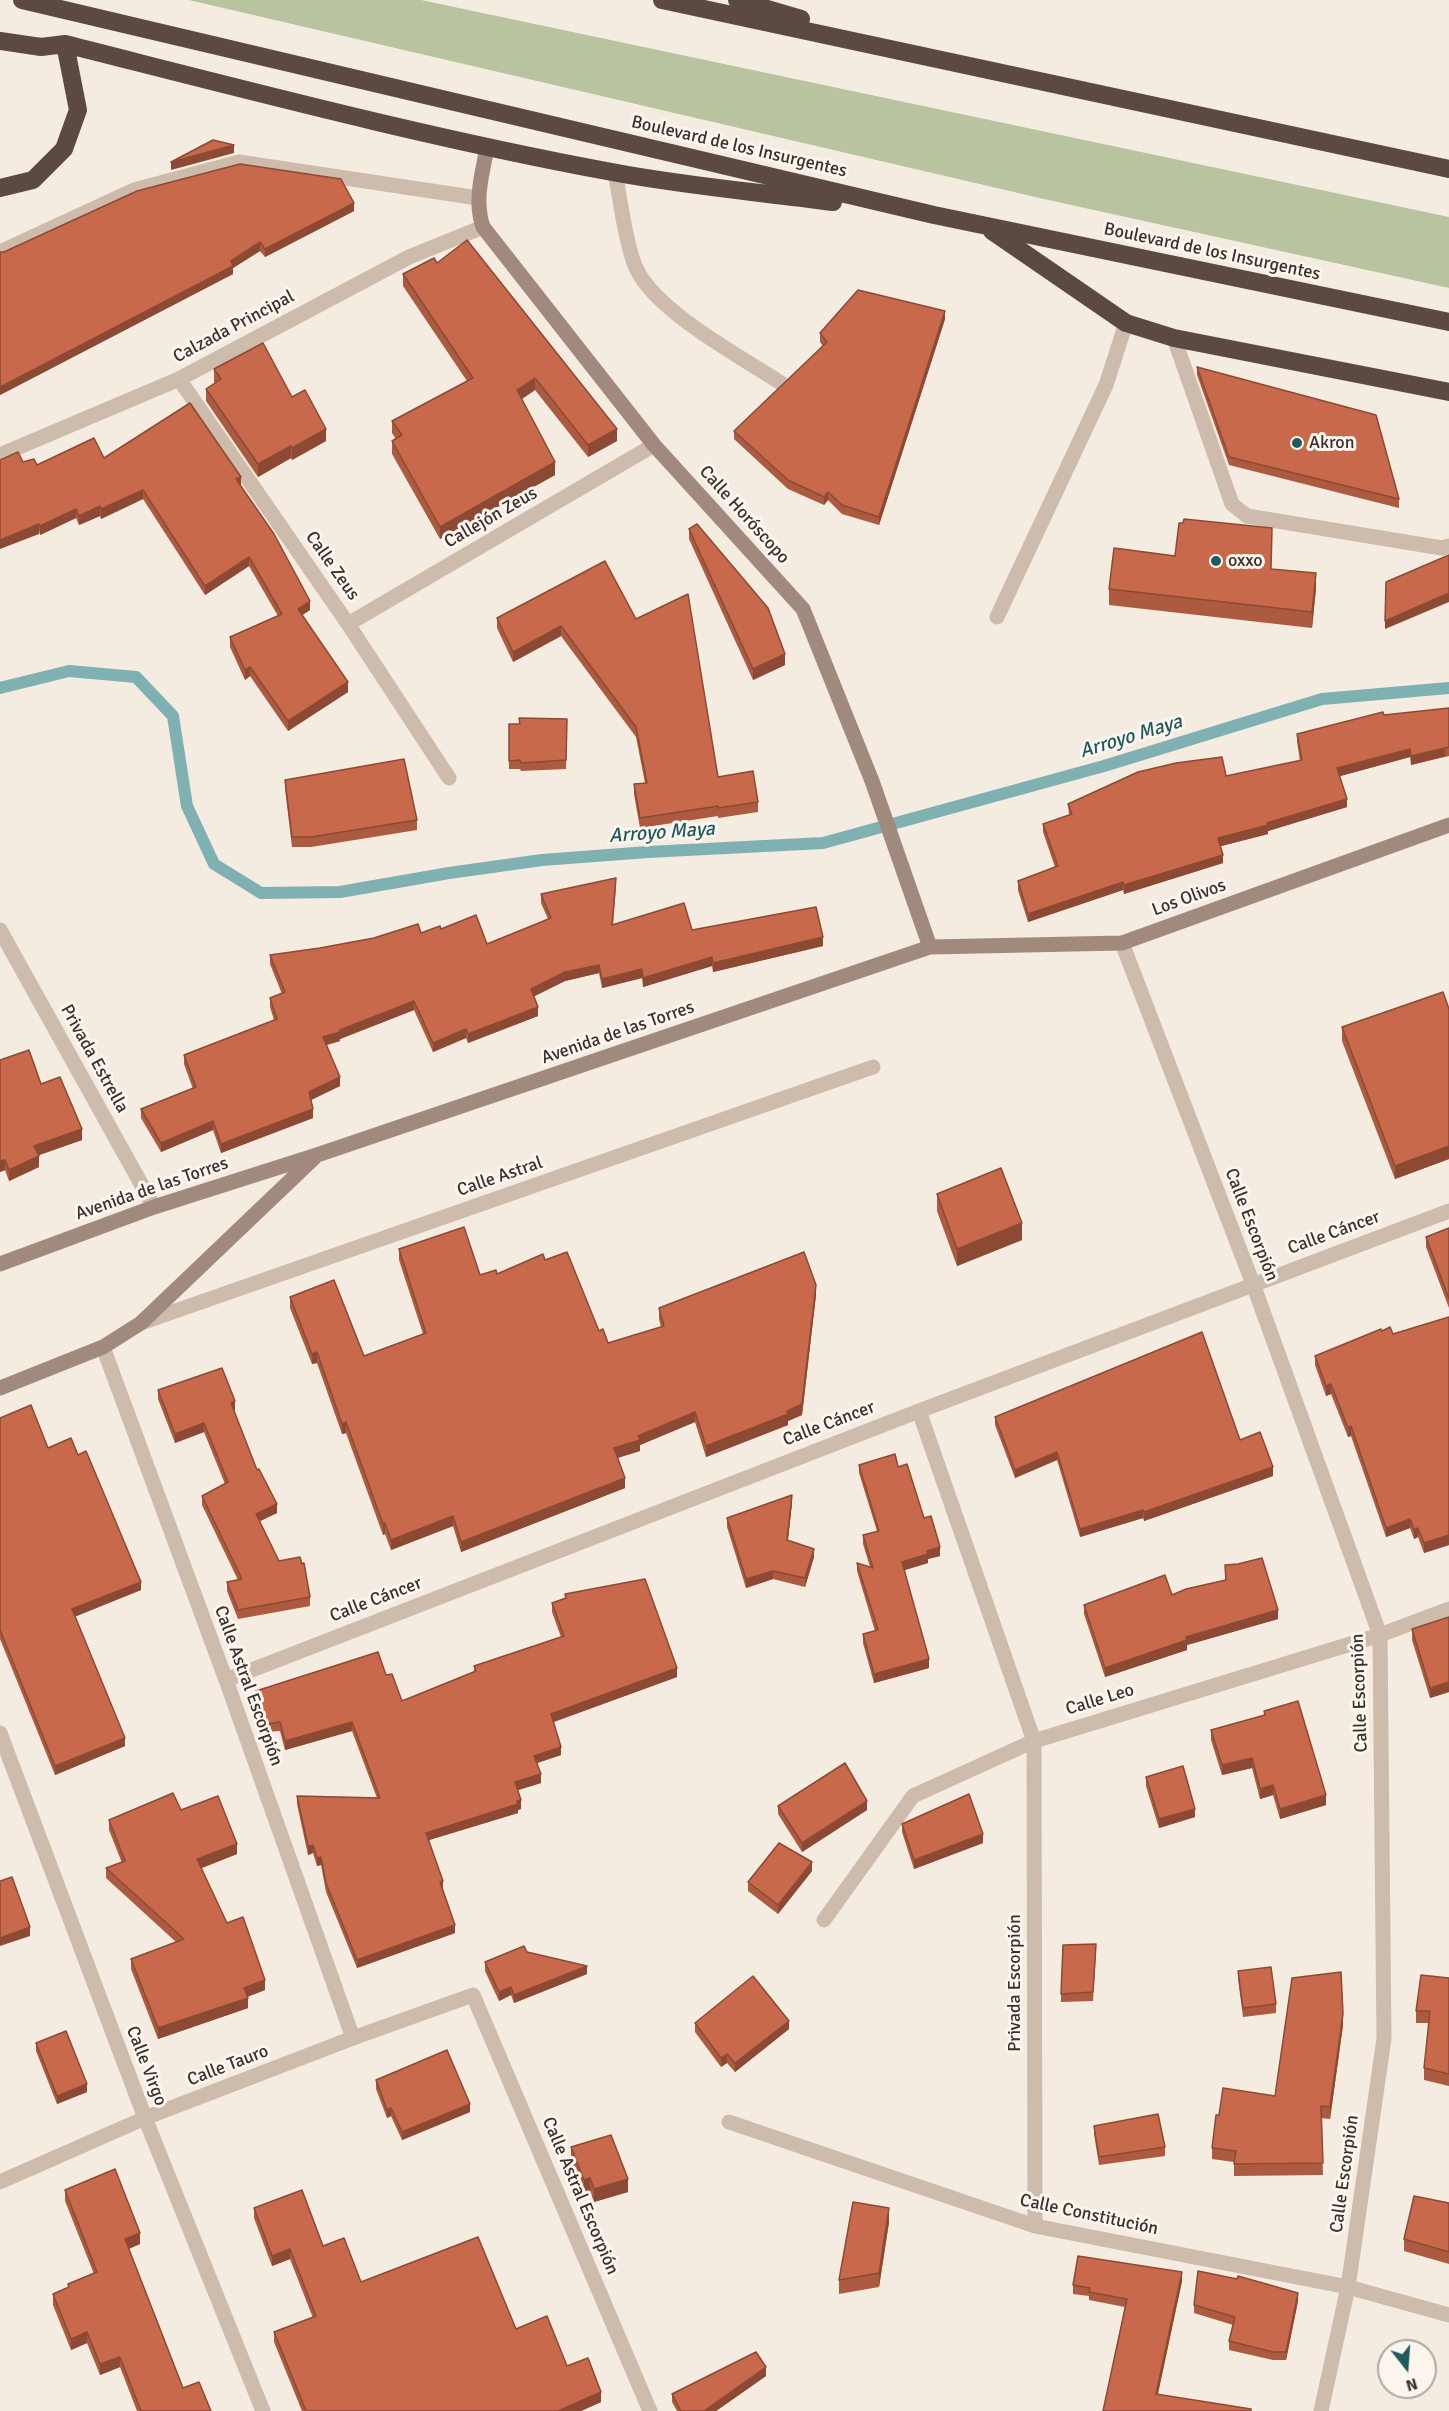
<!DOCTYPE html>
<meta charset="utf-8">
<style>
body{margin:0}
#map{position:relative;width:1449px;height:2411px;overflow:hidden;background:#f4ebe1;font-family:Signika,sans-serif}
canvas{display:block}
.north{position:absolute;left:1377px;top:2339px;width:60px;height:60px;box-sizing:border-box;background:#fbf5ee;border:2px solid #aea6a0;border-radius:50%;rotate:163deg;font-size:16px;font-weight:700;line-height:24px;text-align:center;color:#3b302b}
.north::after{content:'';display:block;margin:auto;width:21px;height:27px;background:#1f5a5e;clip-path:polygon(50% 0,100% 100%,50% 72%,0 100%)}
</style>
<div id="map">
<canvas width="1449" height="2411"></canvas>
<div class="north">N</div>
</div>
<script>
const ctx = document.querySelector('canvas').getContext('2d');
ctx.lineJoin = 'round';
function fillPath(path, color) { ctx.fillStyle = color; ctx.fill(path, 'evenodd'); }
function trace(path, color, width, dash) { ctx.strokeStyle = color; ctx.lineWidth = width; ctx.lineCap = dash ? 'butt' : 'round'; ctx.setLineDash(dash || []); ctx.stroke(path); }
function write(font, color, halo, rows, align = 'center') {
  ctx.font = font + ' Signika,sans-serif'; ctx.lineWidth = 6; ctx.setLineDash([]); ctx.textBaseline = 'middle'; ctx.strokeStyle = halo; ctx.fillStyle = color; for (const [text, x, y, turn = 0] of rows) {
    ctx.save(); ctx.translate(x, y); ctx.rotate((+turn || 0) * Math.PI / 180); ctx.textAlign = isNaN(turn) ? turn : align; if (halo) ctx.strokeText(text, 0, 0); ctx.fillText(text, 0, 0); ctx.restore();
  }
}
fillPath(new Path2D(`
 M189 0H421L1449 217V288L1044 199Z`), '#b8c4a0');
trace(new Path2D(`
 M0 688 69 671 136 677 173 716 187 806 214 864 261 893 340 892 449 873 542 860 648 852 823 843 1104 766 1322 699 1449 688`), '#7fb0b2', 12);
trace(new Path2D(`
 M615 173C621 202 624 235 634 263 649 308 740 356 781 383
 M0 252 134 190 239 162 478 198
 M1174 338 1232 504 1247 516 1442 548 1449 546
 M997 617 1106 385 1126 323`), '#cdbbac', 15);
trace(new Path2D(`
 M179 379 348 624 449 778
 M0 455 179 379 409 257 483 227
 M348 624 654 445
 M0 930 154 1207
 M1122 943 1253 1284 1380 1635 1384 2039 1348 2287 1321 2411
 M141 1323 873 1067
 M103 1347 226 1680 353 2038
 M919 1411 1034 1741 1035 2226
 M226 1680 919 1411 1449 1211
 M0 1733 145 2118 263 2411
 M824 1920 913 1796 1034 1741 1380 1635 1449 1609
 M729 2122 1035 2226 1348 2287 1449 2315
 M0 2182 145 2118 353 2038 473 1995 650 2411`), '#cdbbac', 15);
trace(new Path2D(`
 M487 148C482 174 474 201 483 227L654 445 803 609 872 781 930 947
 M0 1264 154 1207 317 1155 930 947 1122 943 1449 825
 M0 1388 103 1347 141 1323 315 1157`), '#a18a7d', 15);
trace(new Path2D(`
 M22 0 934 215 1449 322
 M662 0 1449 169
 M737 0 801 19
 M0 41 41 47 65 44C247 90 428 138 612 172 685 186 759 192 833 202
 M0 188 33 180 64 149 78 110 65 44
 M992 231 1126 323 1174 338 1449 392`), '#5c4a42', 18);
fillPath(new Path2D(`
 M354 211 265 257 260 251 233 268V274L0 395V252H4Z
 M437 263 617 441 588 457 535 390 522 399 555 475 440 539 392 454V441L396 439 392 433V421L467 381 403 286V274Z
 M945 319 879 525 842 514 828 500 824 505 788 489 734 439V431L823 346 820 342V333Z
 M1197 367 1399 499V508L1229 465 1197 375Z
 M214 369 292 397 326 441 292 460 291 458 258 477 206 401V389L215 383 214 382Z
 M104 458 241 486 310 610 302 615 348 692 288 731 250 676 245 680 230 647V637L278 616 249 566 205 595 143 499 101 519 100 516 79 525 76 518 40 535 23 462 37 465Z
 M689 529 785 665 753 680 689 539Z
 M605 561 718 777 758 802V812L718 818V816L640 828 634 794V784L645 783 636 737 561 636 513 662 497 628V618Z
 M1271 569 1316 588 1312 628 1109 605V589Z
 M1449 708V756L1411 765 1410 757 1340 776 1347 807 1268 831V834L1220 846 1223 863 1124 894 1123 890 1028 922 1018 890V881L1055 867 1043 832V824L1069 815 1068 804 1226 776 1300 761 1297 742V734L1384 715Z
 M567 719 566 769 521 771 520 769H509V724H519Z
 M285 780 417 820V830L311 847H292L285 789Z
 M616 887 613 925 692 930 823 946 713 972 712 966 643 987 642 978 602 988 599 973 565 981 534 996 538 1016 468 1043 466 1038 433 1052 414 1010 340 1039V1041L326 1045 340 1086 311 1100 313 1118 221 1153 213 1130 161 1152 141 1118V1109L193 1089 184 1064V1055L274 1020 270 1007V998L282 994 270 964V955L320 948 421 933 441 929 487 944 548 919 541 903V894Z
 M1449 1009V1159L1395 1179 1342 1041V1027Z
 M0 1060 41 1084 82 1140 38 1155 39 1167 9 1181 5 1170 0 1172Z
 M937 1194 1022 1240 957 1266 937 1211Z
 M1449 1228V1308L1426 1247V1237Z
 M399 1249 480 1275 497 1274 545 1260 608 1343 661 1327 659 1319V1308L816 1295 802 1415 788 1421V1425L706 1457 695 1422 640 1445V1451L617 1458 625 1488 461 1552 453 1526 391 1550 385 1534 383 1535 346 1433 342 1434 317 1363 312 1364 290 1308V1297L364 1356 423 1334 399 1260Z
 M1449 1317V1545L1424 1553 1418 1537 1414 1539 1410 1528 1386 1537 1351 1436 1348 1437 1331 1394 1326 1396 1315 1365V1356L1382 1331 1393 1334Z
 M158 1390 235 1410 234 1411 257 1470 277 1513 260 1521 279 1561 310 1597V1606L238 1619 227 1591V1582L238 1580 202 1505V1496L225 1484 204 1432 175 1443 158 1399Z
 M995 1417 1240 1440 1273 1476 1144 1521 1143 1518 1080 1537 1057 1460 1015 1478 995 1425Z
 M0 1418 48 1448 78 1455 141 1590 75 1616 125 1746 55 1775 0 1639Z
 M859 1465 898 1467 924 1518 940 1556 928 1559V1563L904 1570 929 1668 874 1683 863 1643V1634L875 1631 857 1571V1563L870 1567 863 1544V1535L877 1531 859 1473Z
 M792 1503 788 1540 814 1557 805 1587 773 1579 746 1588 727 1527V1518Z
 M1225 1565 1278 1619 1187 1645V1650L1105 1677 1084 1614V1605L1172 1595 1225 1580Z
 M565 1594 677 1677 553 1722 561 1755 537 1763 541 1783 518 1790 521 1809 518 1810V1813L429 1840 455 1933 357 1968 326 1892 321 1865 317 1866 313 1853 308 1855 297 1804V1796L377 1798 352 1731 285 1750 280 1731 266 1732 256 1699V1691L386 1675 402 1701 474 1672V1666L561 1637 552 1612V1603L565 1598Z
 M1449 1617V1692L1430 1698 1412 1640V1629Z
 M1264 1711 1326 1805 1280 1819 1273 1795 1260 1799 1252 1768 1222 1775 1211 1740V1730L1264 1715Z
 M1146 1777 1195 1817 1159 1828 1146 1786Z
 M778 1806 867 1810 802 1852 778 1814Z
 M181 1810 237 1854 201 1868 227 1923 265 1990 247 1997 248 2008 158 2039 131 1969V1959L176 1942 106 1878V1868L122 1863 109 1830V1820Z
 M902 1824 983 1843 914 1869 902 1832Z
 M812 1871 778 1914 748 1891V1882Z
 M527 1952 587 1974 514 2003 511 1995 499 2001 485 1971V1962Z
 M1096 1952 1093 2001 1061 2002V1994Z
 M1238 1971 1276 2004V2013L1243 2017 1238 1979Z
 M1449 1978V2086L1424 2080V2068L1429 2023H1416V2011Z
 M695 2023 789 2029 735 2072 727 2063 721 2067 695 2032Z
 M1343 2025 1330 2119 1321 2118 1323 2175 1234 2176V2162L1212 2159V2148L1219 2115 1275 2096Z
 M36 2043 87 2092 57 2104 36 2051Z
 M376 2080 470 2112 402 2140 391 2116 387 2118 376 2089Z
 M1094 2126 1165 2147V2156L1099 2165 1094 2134Z
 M571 2147 628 2192 594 2202 590 2191 584 2194 571 2161Z
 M65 2190 140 2244 129 2249 183 2388 211 2411H137L120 2367 100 2375 87 2343 71 2350 53 2305V2294L68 2288V2284L94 2274 65 2201Z
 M1449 2203V2264L1404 2251V2239Z
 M254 2208 323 2246 361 2282 516 2329 567 2366 601 2402 581 2411H302L274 2342V2332L313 2318 290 2259 272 2266 254 2218Z
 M889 2222 879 2287 839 2294V2280Z
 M1182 2281 1158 2394 1103 2411 1125 2307 1089 2300V2296L1073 2294V2285Z
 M1298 2301 1286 2360H1273L1229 2350V2341L1233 2325 1194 2313V2305Z
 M766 2376 716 2411H677L672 2402V2394Z`), '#ac5a40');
fillPath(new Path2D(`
 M234 145V153L171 170V162Z
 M354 203V211L265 257V249Z
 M260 242V251L233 268V274L0 395V387L231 261Z
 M945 311V319L879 525V517Z
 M535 378V390L517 402V390Z
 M326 429V441L292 460V448Z
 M617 429V441L588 457V445Z
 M291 446V458L258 477V464Z
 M555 462V475L440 539V527Z
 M241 477V486L236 479Z
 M143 490V499L101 519V509Z
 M828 492V500L824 505V497Z
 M100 506V516L79 525V516Z
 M76 509V518L40 535V526Z
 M39 524V534L0 549V540Z
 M249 557V566L205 595V586Z
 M1316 573V588L1312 628V612Z
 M1449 593V602L1385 629V621Z
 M310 601V610L298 618V609Z
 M561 626V636L513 662V652Z
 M785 654V665L753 680V669Z
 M250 667V676L245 680V670Z
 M348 682V692L288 731V721Z
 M1445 748V756L1411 765V756Z
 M1410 749V757L1337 777V768Z
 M1347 799V807L1268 831V834L1218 847V838Z
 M1223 855V863L1124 894V885Z
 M1123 882V890L1028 922V914Z
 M823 937V946L713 972V963Z
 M712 957V966L643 987V978Z
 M599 965V973L565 981 531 998V989L565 972Z
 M642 969V978L602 988V979Z
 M414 1001V1010L340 1039V1041L323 1046V1037Z
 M538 1007V1016L468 1043V1034Z
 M466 1029V1038L433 1052V1043Z
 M340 1077V1086L309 1101V1092Z
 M313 1109V1118L221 1153V1144Z
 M213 1121V1130L161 1152V1143Z
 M82 1129V1140L34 1157V1146Z
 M1449 1146V1159L1395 1179V1166Z
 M39 1156V1167L9 1181V1170Z
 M5 1160V1170L0 1172V1161Z
 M1022 1223V1240L957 1266V1249Z
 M816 1285V1295L802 1415 788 1421V1425L706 1457V1446L787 1411Z
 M317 1352V1363L312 1364V1354Z
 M1331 1384V1394L1326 1396V1386Z
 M235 1401V1410L231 1412V1403Z
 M695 1412V1422L640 1445V1451L614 1459V1448L638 1436Z
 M346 1422V1433L342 1434V1424Z
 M204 1423V1432L175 1443V1434Z
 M1351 1426V1436L1348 1437V1428Z
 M1057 1452V1460L1015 1478V1470Z
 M1273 1467V1476L1144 1521V1512Z
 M625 1478V1488L461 1552V1542Z
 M792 1495V1503L787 1548V1540Z
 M277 1504V1513L256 1523V1514Z
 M1143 1510V1518L1080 1537V1529Z
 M453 1516V1526L391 1550V1540Z
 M1410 1519V1528L1386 1537V1528Z
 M385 1523V1534L383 1535V1524Z
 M1418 1528V1537L1414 1539V1530Z
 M1449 1535V1545L1424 1553V1543Z
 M940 1547V1556L928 1559V1563L902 1571V1562L927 1551Z
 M814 1549V1557L805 1587V1578Z
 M773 1571V1579L746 1588V1579Z
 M141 1582V1590L72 1618V1609Z
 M1278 1610V1619L1187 1645V1650L1105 1677V1668L1186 1637Z
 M929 1659V1668L874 1683V1674Z
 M677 1668V1677L551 1723V1714Z
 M1449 1682V1692L1430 1698V1688Z
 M352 1722V1731L285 1750V1741Z
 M125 1738V1746L55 1775V1766Z
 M561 1747V1755L534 1764V1756Z
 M1252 1758V1768L1222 1775V1765Z
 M541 1774V1783L515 1791V1782Z
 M1273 1785V1795L1260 1799V1789Z
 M1326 1795V1805L1280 1819V1809Z
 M521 1800V1809L518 1810V1813L426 1841V1833Z
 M867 1801V1810L802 1852V1843Z
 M1195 1809V1817L1159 1828V1819Z
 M983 1834V1843L914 1869V1860Z
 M237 1844V1854L197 1870V1859Z
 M313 1845V1853L308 1855V1846Z
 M321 1857V1865L317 1866V1858Z
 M812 1862V1871L778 1914V1905Z
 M443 1881V1890L440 1891V1882Z
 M455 1925V1933L357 1968V1960Z
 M30 1927V1936L0 1946V1938Z
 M587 1966V1974L514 2003V1995Z
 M265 1980V1990L244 1998V1988Z
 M511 1987V1995L499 2001V1992Z
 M248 1998V2008L158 2039V2028Z
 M1343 2014V2025L1330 2119V2107Z
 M789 2021V2029L735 2072V2063Z
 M727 2054V2063L721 2067V2058Z
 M87 2084V2092L57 2104V2096Z
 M470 2104V2112L402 2140V2132Z
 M391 2108V2116L387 2118V2110Z
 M590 2178V2191L584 2194V2180Z
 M628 2179V2192L594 2202V2189Z
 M889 2208V2222L879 2287V2273Z
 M140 2233V2244L125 2250V2239Z
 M290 2249V2259L272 2266V2256Z
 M1182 2272V2281L1156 2402V2394Z
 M1298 2293V2301L1286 2360V2352Z
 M87 2332V2343L71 2350V2339Z
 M120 2357V2367L100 2375V2364Z
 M766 2367V2376L716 2411H704Z
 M601 2392V2402L581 2411H558Z`), '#8c4a34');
const building = new Path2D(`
 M213 140 234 145 171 162Z
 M240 164 341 179 354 203 265 249 260 242 231 261 233 266 0 387V252H4L137 191Z
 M467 240 617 429 588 445 535 378 517 390 555 462 440 527 392 441 402 435 392 421 473 378 403 274 434 258 437 263Z
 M858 290 945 311 879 517 842 505 828 492 824 497 788 480 734 431 827 342 820 333Z
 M263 343 292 397 305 390 326 429 292 448 291 446 258 464 206 389 221 379 214 369Z
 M1197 367 1376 415 1399 499 1229 457Z
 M190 403 241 477 236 479 274 534 310 601 298 609 348 682 288 721 250 667 245 670 230 637 282 614 249 557 205 586 143 490 101 509 100 506 79 516 76 509 40 526 39 524 0 540V460L18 452 23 462 34 459 37 465 94 438 104 458Z
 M1184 519 1272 528 1271 569 1316 573 1312 612 1109 589 1114 548 1175 556 1179 523H1183Z
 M697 524 768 608 785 654 753 669 689 529Z
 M1449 555V593L1385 621 1386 582Z
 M605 561 636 619 688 594 718 777 753 771 758 802 718 808V806L640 818 634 784 647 783 636 727 561 626 513 652 497 618Z
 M1449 708V747L1411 756 1410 749 1337 768 1347 799 1267 823 1268 825 1218 838 1223 855 1124 885 1123 882 1028 914 1018 881 1058 866 1043 824 1072 814 1068 804 1138 772 1176 763 1222 757 1226 776 1302 760 1297 734 1383 712 1384 715Z
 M519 718 567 719 566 760 521 763 520 760 509 761V724H520Z
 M404 759 417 820 311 837H292L285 780Z
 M616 878 612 925 684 903 692 930 816 907 823 937 713 963 712 957 643 978 642 969 602 979 599 965 565 972 531 989 538 1007 468 1034 466 1029 433 1043 414 1001 340 1030V1032L323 1037 340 1077 309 1092 313 1109 221 1144 213 1121 161 1143 141 1109 196 1087 184 1055 277 1019 270 998 285 992 270 955 320 948 374 938 418 924 421 933 440 926 441 929 476 915 487 944 551 918 541 894Z
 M1443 992 1449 1009V1146L1395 1166 1342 1027Z
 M29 1050 41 1084 60 1077 82 1129 34 1146 39 1156 9 1170 5 1160 0 1161V1060Z
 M1001 1168 1022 1223 957 1249 937 1194Z
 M464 1227 480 1275 496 1270 497 1274 543 1254 545 1260 567 1252 599 1331 603 1329 608 1343 664 1326 659 1308 804 1252 816 1285 802 1404 787 1411 788 1414 706 1446 695 1412 638 1436 640 1440 614 1448 625 1478 461 1542 453 1516 391 1540 385 1523 383 1524 346 1422 342 1424 317 1352 312 1354 290 1297 334 1280 364 1356 426 1333 399 1249Z
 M1449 1228V1299L1426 1237Z
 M1449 1317V1535L1424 1543 1418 1528 1414 1530 1410 1519 1386 1528 1351 1426 1348 1428 1331 1384 1326 1386 1315 1356 1381 1329 1382 1331 1390 1327 1393 1334Z
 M1202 1332 1240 1440 1260 1432 1273 1467 1144 1512 1143 1510 1080 1529 1057 1452 1015 1470 995 1417Z
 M222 1368 235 1401 231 1403 257 1470 259 1469 277 1504 256 1514 279 1561 300 1557 302 1564 304 1563 310 1597 238 1610 227 1582 242 1579 202 1496 228 1482 204 1423 175 1434 158 1390Z
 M31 1405 48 1448 71 1438 78 1455 86 1451 141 1582 72 1609 125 1738 55 1766 0 1630V1418Z
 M895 1454 898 1467 907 1464 924 1518 931 1516 940 1547 927 1551 928 1554 902 1562 929 1659 874 1674 863 1634 878 1630 857 1563 873 1568 863 1535 879 1531 859 1465Z
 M792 1495 787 1540 814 1549 805 1578 773 1571 746 1579 727 1518Z
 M1262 1558 1278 1610 1186 1637 1187 1640 1105 1668 1084 1605 1165 1575 1172 1595 1186 1589 1226 1580 1225 1565 1238 1564Z
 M645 1579 677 1668 551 1714 561 1747 534 1756 541 1774 515 1782 521 1800 517 1801 518 1804 426 1833 443 1881 440 1882 455 1925 357 1960 326 1883 321 1857 317 1858 313 1845 308 1846 297 1796 380 1798 352 1722 285 1741 280 1722 266 1724 256 1691 378 1652 386 1675 392 1674 402 1701 476 1671 474 1666 564 1636 552 1603 566 1598 565 1594Z
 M1449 1617V1682L1430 1688 1412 1629Z
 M1298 1701 1326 1795 1280 1809 1273 1785 1260 1789 1252 1758 1222 1765 1211 1730 1265 1715 1264 1711Z
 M845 1763 867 1801 802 1843 778 1806Z
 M1183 1766 1195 1809 1159 1819 1146 1777Z
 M173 1793 181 1810 218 1796 237 1844 197 1859 227 1923 243 1917 265 1980 244 1988 248 1998 158 2028 131 1959 184 1939 106 1868 125 1861 109 1820Z
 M969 1794 983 1834 914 1860 902 1824Z
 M779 1843 812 1862 778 1905 748 1882Z
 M12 1877 30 1927 0 1938V1881Z
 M1096 1944 1093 1992 1061 1994 1063 1945Z
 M524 1946 527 1952 587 1966 514 1995 511 1987 499 1992 485 1962Z
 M1271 1967 1276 2004 1243 2008 1238 1971Z
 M1341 1972 1343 2014 1330 2107 1321 2106 1323 2163 1234 2164 1236 2151 1212 2148 1216 2115H1219L1223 2088 1275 2096 1292 1978Z
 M1421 1975 1449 1978V2074L1424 2068 1430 2011H1416Z
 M753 1976 789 2021 735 2063 727 2054 721 2058 695 2023Z
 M66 2031 87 2084 57 2096 36 2043Z
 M447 2050 470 2104 402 2132 391 2108 387 2110 376 2080Z
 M1158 2114 1165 2147 1099 2157 1094 2126Z
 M611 2135 628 2179 594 2189 590 2178 584 2180 571 2147Z
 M115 2169 140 2233 125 2239 183 2388 199 2382 211 2411H141L120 2357 100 2364 87 2332 71 2339 53 2294 69 2287 68 2284 97 2272 65 2190Z
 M302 2190 323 2246 344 2238 361 2282 478 2237 516 2329 547 2316 567 2366 588 2358 601 2392 558 2411H306L274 2332 316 2316 290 2249 272 2256 254 2208Z
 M1414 2196 1449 2203V2252L1404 2239Z
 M853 2202 889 2208 879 2273 839 2280Z
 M1078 2256 1182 2272 1156 2394 1251 2409V2411H1103L1127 2299 1089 2292 1090 2288 1073 2285Z
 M1198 2271 1237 2279 1238 2276 1298 2293 1286 2352H1273L1229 2341 1235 2317 1194 2305Z
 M756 2352 766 2367 704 2411H681L672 2394Z`);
fillPath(building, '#c8694b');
trace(building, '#8c4a34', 1.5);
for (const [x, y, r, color] of [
 [1297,443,6,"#1f5a5e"],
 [1216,561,6,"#1f5a5e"]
]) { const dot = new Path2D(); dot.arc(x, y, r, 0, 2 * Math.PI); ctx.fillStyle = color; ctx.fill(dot); trace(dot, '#fbf5ee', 2); }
write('18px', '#3b302b', '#fbf5ee', [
 ["Boulevard de los Insurgentes",739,147,13],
 ["Boulevard de los Insurgentes",1212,252,12],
 ["Calzada Principal",234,327,-28],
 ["Calle Horóscopo",744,515,48],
 ["Callejón Zeus",491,518,-30],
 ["Calle Zeus",332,566,55],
 ["Los Olivos",1189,898,-20],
 ["Avenida de las Torres",618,1033,-19],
 ["Privada Estrella",94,1059,61],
 ["Calle Astral",500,1177,-19],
 ["Avenida de las Torres",152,1189,-19],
 ["Calle Escorpión",1251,1225,69],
 ["Calle Cáncer",1334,1233,-20],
 ["Calle Cáncer",829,1424,-21],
 ["Calle Cáncer",376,1600,-21],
 ["Calle Astral Escorpión",248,1686,70],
 ["Calle Escorpión",1360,1693,-92],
 ["Calle Leo",1100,1700,-17],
 ["Privada Escorpión",1015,1983,-90],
 ["Calle Virgo",146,2066,69],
 ["Calle Tauro",228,2066,-21],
 ["Calle Escorpión",1345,2174,-82],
 ["Calle Astral Escorpión",580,2196,67],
 ["Calle Constitución",1089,2215,12]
]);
write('18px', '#3b302b', '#fbf5ee', [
 ["Akron",1309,443],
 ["oxxo",1228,561]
], 'left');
write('italic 20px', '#1f5a5e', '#fbf5ee', [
 ["Arroyo Maya",1131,737,-17],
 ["Arroyo Maya",662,833,-4]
]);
</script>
